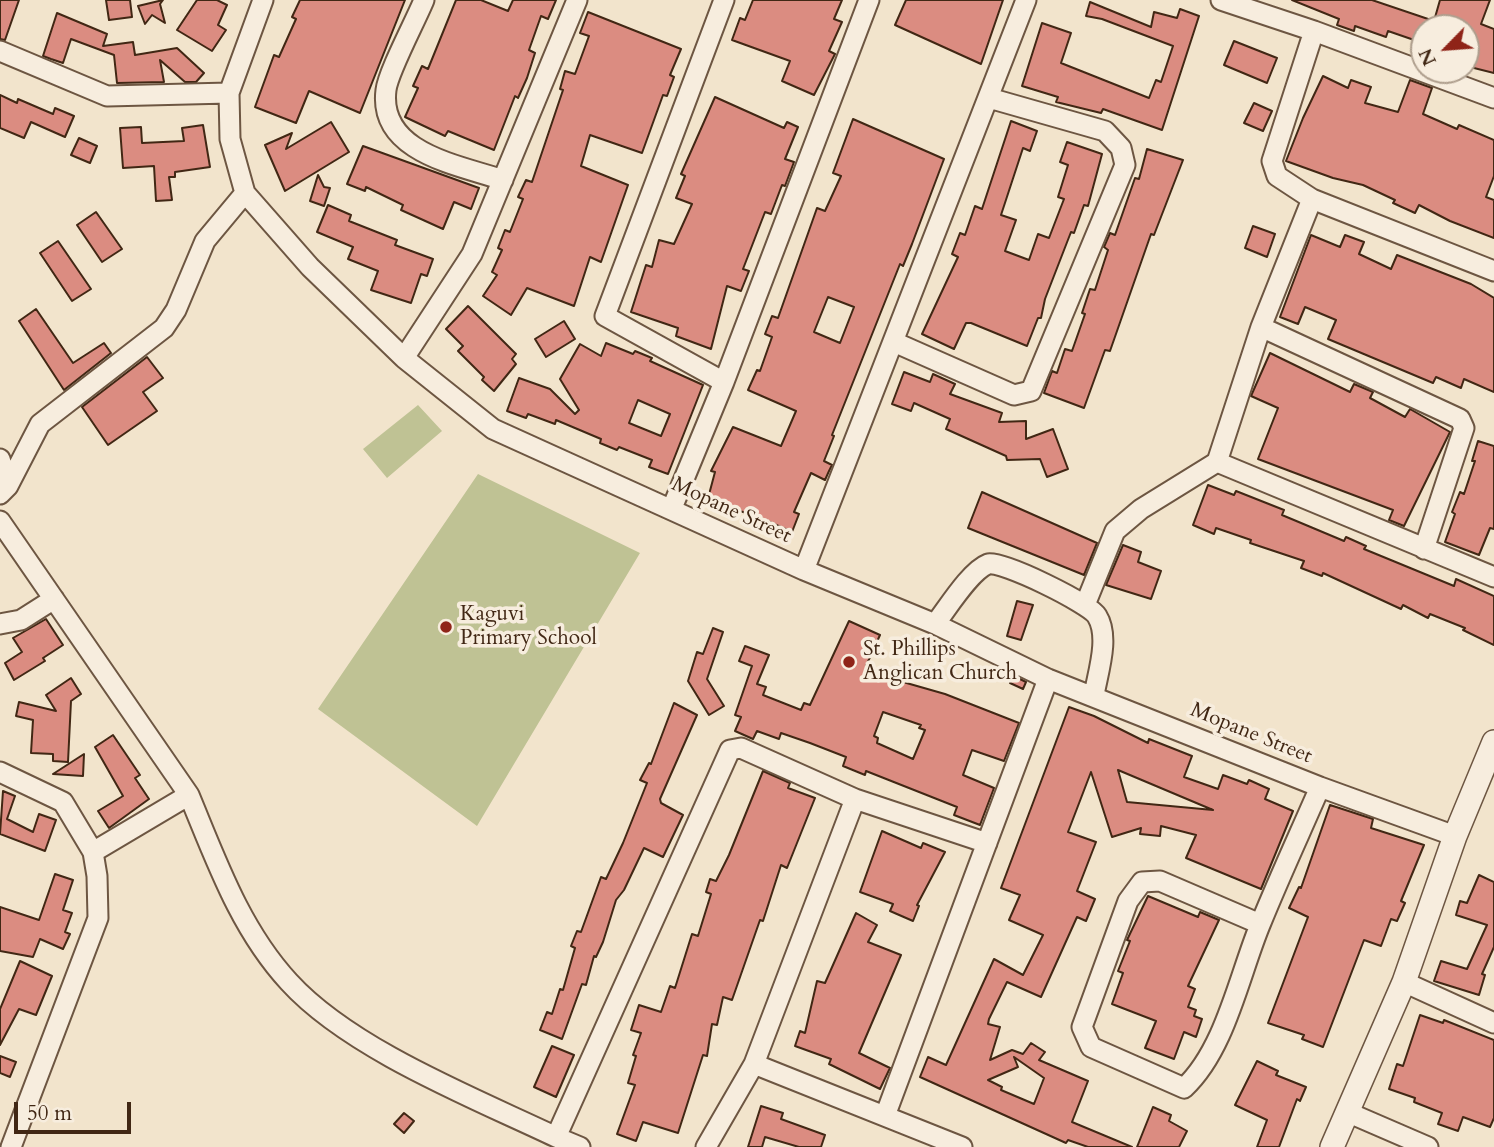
<!DOCTYPE html>
<style>
body{margin:0}
#map{position:relative;width:1494px;height:1147px;overflow:hidden;background:#f2e4cc;font-family:Cardo,serif}
canvas{display:block}
.north{position:absolute;left:1410px;top:14px;width:70px;height:70px;box-sizing:border-box;background:#f7edde;border:2px solid #ae9e8d;border-radius:50%;rotate:245deg;font-size:19px;font-weight:700;line-height:28px;text-align:center;color:#412714}
.north::after{content:'';display:block;margin:auto;width:24px;height:32px;background:#8f2418;clip-path:polygon(50% 0,100% 100%,50% 72%,0 100%)}
.scale{position:absolute;left:14px;top:1102px;width:117px;height:32px;box-sizing:border-box;border:4px solid #412714;border-top:0;padding-left:9px;font-size:21px;line-height:24px;white-space:nowrap;color:#412714;-webkit-text-stroke:5px #f7edde;paint-order:stroke}
</style>
<div id="map">
<canvas width="1494" height="1147"></canvas>
<div class="north">N</div>
<div class="scale">50 m</div>
</div>
<script>
const ctx = document.querySelector('canvas').getContext('2d');
ctx.lineJoin = 'round';
function fillPath(path, color) { ctx.fillStyle = color; ctx.fill(path, 'evenodd'); }
function trace(path, color, width, dash) { ctx.strokeStyle = color; ctx.lineWidth = width; ctx.lineCap = dash ? 'butt' : 'round'; ctx.setLineDash(dash || []); ctx.stroke(path); }
function write(font, color, halo, rows, align = 'center') {
  ctx.font = font + ' Cardo,serif'; ctx.lineWidth = 7; ctx.setLineDash([]); ctx.textBaseline = 'middle'; ctx.strokeStyle = halo; ctx.fillStyle = color; for (const [text, x, y, turn = 0] of rows) {
    ctx.save(); ctx.translate(x, y); ctx.rotate((+turn || 0) * Math.PI / 180); ctx.textAlign = isNaN(turn) ? turn : align; if (halo) ctx.strokeText(text, 0, 0); ctx.fillText(text, 0, 0); ctx.restore();
  }
}
fillPath(new Path2D(`
 M418 405 442 431 387 478 363 449Z
 M478 474 640 553 477 826 318 709Z`), '#bfc294');
const building = new Path2D(`
 M0 0H19L5 40 0 39Z
 M106 0H130L132 17 109 20Z
 M163 0 160 4 165 23 152 15 145 24 138 6Z
 M197 0H217L227 5 218 25 226 30 212 51 177 30Z
 M300 0H405L360 113 309 91 296 123 255 107 274 55 279 57 296 19 292 17Z
 M456 0H481L508 11 513 0H556L548 19 541 16 529 50 535 53 527 78 518 98 515 96 494 150 448 131 445 136 405 117 418 88 413 86 422 66 428 69Z
 M753 0H842L834 19 842 22 829 51 835 54 814 95 782 81 790 61 732 40 740 18 745 20Z
 M906 0H1003L981 64 895 25Z
 M1292 0H1372L1434 21 1440 0H1490L1481 24 1494 29V73L1466 66V28H1421L1417 41 1388 31 1386 37 1355 26 1354 31 1337 25 1339 19Z
 M1090 2 1151 27 1154 12 1177 18 1180 9 1199 16 1162 130 1103 109 1101 113 1056 102 1058 97 1022 86 1042 23 1071 33 1061 63 1149 98 1156 80 1161 82 1173 46 1102 19 1086 16Z
 M588 12 681 49 670 75 674 77 667 96 663 95 642 153 590 135 581 166 628 185 601 262 590 257 574 306 527 288 511 315 483 296 497 275 492 272 502 250 498 248 505 230 510 232 523 199 518 197 526 180 532 182 563 90 560 89 565 71 575 74 589 36 580 33Z
 M57 13 107 34 103 46 133 42 135 55 177 48 204 73 196 82H185L160 60 164 82 117 83 114 55 71 39 63 63 51 59 43 56Z
 M1234 41 1277 58 1267 83 1224 65Z
 M1323 76 1348 88 1351 80 1371 87 1365 103 1398 112 1410 80 1432 88 1423 114 1457 129 1459 125 1494 140V176L1486 197 1494 200V238L1450 221 1419 205 1415 213 1393 203 1395 200 1363 185 1333 178 1286 161 1303 118Z
 M0 95 17 103 18 99 53 114 55 108 74 116 65 137 31 122 24 138 0 128Z
 M715 97 784 128 787 122 798 127 785 159 794 162 785 186 782 185 771 214 765 212 743 269 749 271 741 291 727 286 711 349 676 336 678 328 631 312 646 265 652 267 659 240 674 244 692 204 676 198 685 176 681 174Z
 M1254 103 1272 111 1263 131 1244 123Z
 M853 119 944 159 912 244 903 266 900 264 832 435 834 436 824 461 832 465 829 471 825 480 811 473 794 512 799 514 792 532 754 515 707 502 715 472 711 471 733 427 781 446 796 411 748 390 757 370 760 371 772 337 765 334 772 316 778 318 817 208 825 211 841 176 833 173ZM828 297 854 307 840 343 814 332Z
 M1011 121 1037 131 1030 151 1023 148 1001 215 1016 220 1005 251 1029 260 1038 234 1049 238 1064 199 1058 197 1068 165 1060 162 1067 142 1102 154 1088 206 1084 205 1074 233 1071 232 1045 299 1041 318H1038L1027 346 971 323H966L954 349 922 334 958 257 952 254 960 233 965 235 975 206 982 209Z
 M331 122 349 152 285 191 265 145 292 133 286 149Z
 M203 125 210 167 175 172V177H169L172 200 156 201 154 166 123 168 120 128 141 127 142 143 184 141 182 128Z
 M79 138 97 146 90 163 71 155Z
 M363 146 479 188 471 209 454 202 443 229 401 210 403 205 366 187 365 191 347 184Z
 M1147 149 1183 160 1154 235 1151 234 1110 351 1105 350 1084 408 1044 393 1052 371 1057 373 1065 349 1072 351 1085 314 1082 313 1090 289 1095 290 1108 250 1104 247 1110 233 1115 235 1135 178 1139 179Z
 M318 175 324 187 330 188 324 206 310 201Z
 M328 205 351 215 349 221 397 240 395 245 433 259 427 276 421 274 411 303 371 290 378 271 348 259 353 247 317 232Z
 M96 212 122 249 102 262 77 225Z
 M1253 226 1275 234 1267 257 1245 248Z
 M1311 235 1340 247 1345 235 1364 242 1359 254 1391 269 1397 255 1471 284 1494 298V392L1464 379 1461 388 1436 377 1433 383 1328 339 1336 320 1305 307 1298 324 1280 317Z
 M58 241 91 289 72 301 40 253Z
 M468 306 516 354 512 359 516 364 494 391 482 380 484 377 458 351 463 346 446 329Z
 M36 309 73 363 104 343 111 353 64 390 19 321Z
 M564 321 575 339 546 357 535 339Z
 M606 343 633 354 635 351 652 358 650 361 703 385 668 474 649 467 652 460 619 447 617 450 600 443 601 439 556 420 555 424 528 414 526 418 507 411 519 378 550 389 575 414 579 410 560 379 580 344 601 356ZM638 400 670 414 661 436 629 423Z
 M1270 353 1350 392 1354 384 1373 392 1370 398 1405 417 1410 409 1450 432 1404 526 1389 520 1393 510 1258 459 1278 408 1251 396Z
 M147 357 163 378 143 392 157 411 108 445 82 407Z
 M904 372 930 382 933 374 955 384 950 394 1002 413 999 422 1026 421V439L1053 429 1068 469 1047 477 1040 459 1007 460 1006 456 946 429 950 419 914 403 911 411 892 404Z
 M1478 441 1494 446V529L1490 528 1479 555 1445 542 1455 514 1452 512 1460 492 1464 494 1475 461H1472Z
 M1208 485 1234 495 1236 491 1284 510 1282 515 1344 541 1346 537 1366 546 1364 549 1454 586 1456 579 1494 596V645L1463 630 1465 628 1430 614 1428 618 1403 605 1401 609 1323 573 1322 576 1301 568 1304 561 1250 543 1251 540 1216 528 1214 534 1193 525Z
 M982 492 1097 543 1084 575 968 528Z
 M1123 545 1141 552 1138 562 1161 571 1151 599 1106 585Z
 M1017 601 1033 605 1021 640 1007 636Z
 M46 619 63 645 43 658 45 661 14 680 5 663 22 652 13 638Z
 M849 621 880 635 866 666 896 680 945 694 1019 723 1004 761 972 750 963 775 994 788 980 825 954 815 957 807 866 771 865 775 843 766 846 757 810 743 781 733 779 739 757 731 753 739 735 731 741 717 735 715 752 666 739 661 745 646 769 655 757 684 766 687 763 695 801 710 804 703 810 705ZM883 712 921 725 919 728 925 730 913 759 877 743 878 738 874 736Z
 M713 628 723 632 707 679 724 706 709 715 688 681 697 652 703 654Z
 M1014 676 1026 682 1023 689 1010 683Z
 M71 678 81 694 71 701 68 762 53 761V754L31 753 33 720 16 716 19 702 56 711 46 695Z
 M674 703 697 715 660 799 661 803 683 815 663 857 644 848 624 890 616 900 603 942 596 957 594 956 586 985 582 984 562 1039 540 1030 547 1012 552 1014 560 989 563 990 575 948 571 946 577 931 581 932 601 877 606 879 623 843 647 783 640 780 649 763 651 764Z
 M1069 707 1094 716 1148 743 1149 739 1192 756 1184 777 1218 789 1223 775 1247 784 1249 780 1269 789 1265 799 1293 811 1261 889 1186 858 1196 835 1161 826 1160 836 1140 834 1141 828 1112 837 1091 772 1068 832 1096 842 1077 891 1095 899 1086 921 1077 917 1041 997 1007 982 989 1019 988 1024 1000 1027 990 1060 1012 1050 1023 1054 1031 1043 1045 1052 1039 1060 1088 1081 1072 1122 1132 1147H1088L1068 1140 1066 1143 920 1077 928 1057 946 1065 994 959 1023 975 1043 935 1009 920 1020 895 1001 888ZM1118 770 1213 810 1127 802ZM1014 1057 1044 1078 1034 1104 1001 1090 1002 1087 988 1080 1018 1067Z
 M113 735 140 775 135 778 149 799 109 828 98 811 123 796 95 747Z
 M84 754 83 776 53 774Z
 M763 771 790 783 788 788 815 798 787 868 781 865 763 921 760 920 732 1000 723 997 717 1025 712 1024 707 1056 703 1055 678 1133 643 1122 636 1141 617 1134 635 1085 628 1083 636 1056 633 1055 641 1033 631 1030 639 1005 661 1012 670 986 675 988 692 934 698 936 711 894 706 892 710 879 716 881 729 855Z
 M3 791 15 796 7 819 33 832 39 814 56 820 45 851 0 834Z
 M1330 805 1373 819 1371 828 1424 845 1401 901 1405 903 1397 921 1391 919 1381 946 1364 940 1323 1047 1302 1039 1304 1035 1268 1023 1308 917 1289 908 1299 887 1301 888Z
 M882 831 921 848 923 843 945 852 917 905 919 906 913 921 890 911 893 904 860 892Z
 M55 874 73 880 63 910 72 913 65 932 70 934 63 949 40 939 33 957 0 951V907L39 920Z
 M1479 875 1494 882V947L1482 974 1485 975 1479 995 1434 981 1441 961 1467 969 1487 925 1456 915 1460 901 1467 903Z
 M1148 896 1198 917 1200 912 1219 920 1188 986 1195 989 1188 1007 1196 1010 1194 1016 1202 1019 1196 1037 1184 1032 1174 1059 1145 1048 1156 1021 1112 1004 1123 973 1118 971 1130 941 1127 940Z
 M856 913 877 925 868 942 901 955 859 1053 890 1068 880 1089 829 1064 831 1059 795 1046 800 1031 805 1033 817 981 825 983Z
 M20 961 52 976 36 1015 19 1009 0 1045V1009Z
 M1420 1015 1443 1023 1444 1020 1494 1040V1118L1490 1127 1463 1117 1458 1131 1438 1124 1442 1113 1414 1102 1415 1098 1389 1089 1397 1064 1403 1066Z
 M552 1046 574 1055 556 1097 534 1087Z
 M0 1056 16 1062 10 1077 0 1073Z
 M1257 1061 1278 1071 1276 1075 1306 1087 1300 1101 1297 1099 1279 1147H1257L1267 1120 1235 1105Z
 M761 1106 783 1113 781 1119 825 1135 821 1147H799L765 1137 762 1147H748Z
 M1153 1107 1171 1115 1169 1121 1187 1131 1179 1147H1137Z
 M404 1113 414 1121 404 1133 394 1124Z`);
fillPath(building, '#db8c81');
trace(building, '#412714', 2);
const minor = new Path2D(`
 M263 0 229 93 230 139 245 193 310 267 404 358 493 429 804 570 935 624 1048 679 1320 787 1455 836
 M424 0C416 20 388 72 386 90 378 153 459 165 503 180
 M724 0 605 316 724 382
 M1221 0 1314 31 1272 161 1277 176 1312 199 1494 271
 M1314 31 1494 98
 M0 51 107 96 229 93
 M1261 327 1460 419 1464 428 1424 549
 M894 342 1014 395 1031 391 1125 165 1121 148 1105 131 989 98
 M404 358 472 254 577 0
 M0 459 8 486
 M1217 462 1494 577
 M0 494 8 486 40 424 164 328 176 310 205 241 245 193
 M672 508 724 382 869 0
 M0 521 189 795
 M804 570 1026 0
 M1085 605 1115 531 1141 509 1217 462 1261 327 1312 199
 M0 624 21 620 54 599
 M935 624C947 609 970 571 988 564 1001 560 1089 603 1097 616 1110 637 1098 672 1094 695
 M0 772 63 802 93 852 97 876 98 918 11 1147
 M93 852 189 795C216 860 240 929 289 982 350 1049 474 1098 556 1137
 M1260 924 1160 881 1142 882 1128 901 1082 1027 1091 1047 1184 1088C1225 1050 1239 976 1260 925 1279 878 1300 833 1320 787
 M1404 982 1494 1023
 M1347 1112 1428 1147
 M885 1116 1048 679
 M580 1147 556 1137 730 750 741 748 855 799
 M706 1147 754 1064
 M962 1147 754 1064 855 799 987 843`);
const tertiary = new Path2D(`
 M1332 1147 1404 982 1455 836 1494 742`);
trace(minor, '#6d5642', 23);
trace(tertiary, '#6d5642', 26);
trace(minor, '#f7edde', 19);
trace(tertiary, '#f7edde', 23);
for (const [x, y, r, color] of [
 [446,627,7,"#8f2418"],
 [849,662,7,"#8f2418"]
]) { const dot = new Path2D(); dot.arc(x, y, r, 0, 2 * Math.PI); ctx.fillStyle = color; ctx.fill(dot); trace(dot, '#f7edde', 2.5); }
write('21px', '#412714', '#f7edde', [
 ["Mopane Street",731,511,25],
 ["Mopane Street",1251,734,22]
]);
write('21px', '#412714', '#f7edde', [
 ["Kaguvi",460,615],
 ["Primary School",460,639],
 ["St. Phillips",863,650],
 ["Anglican Church",863,674]
], 'left');
</script>
